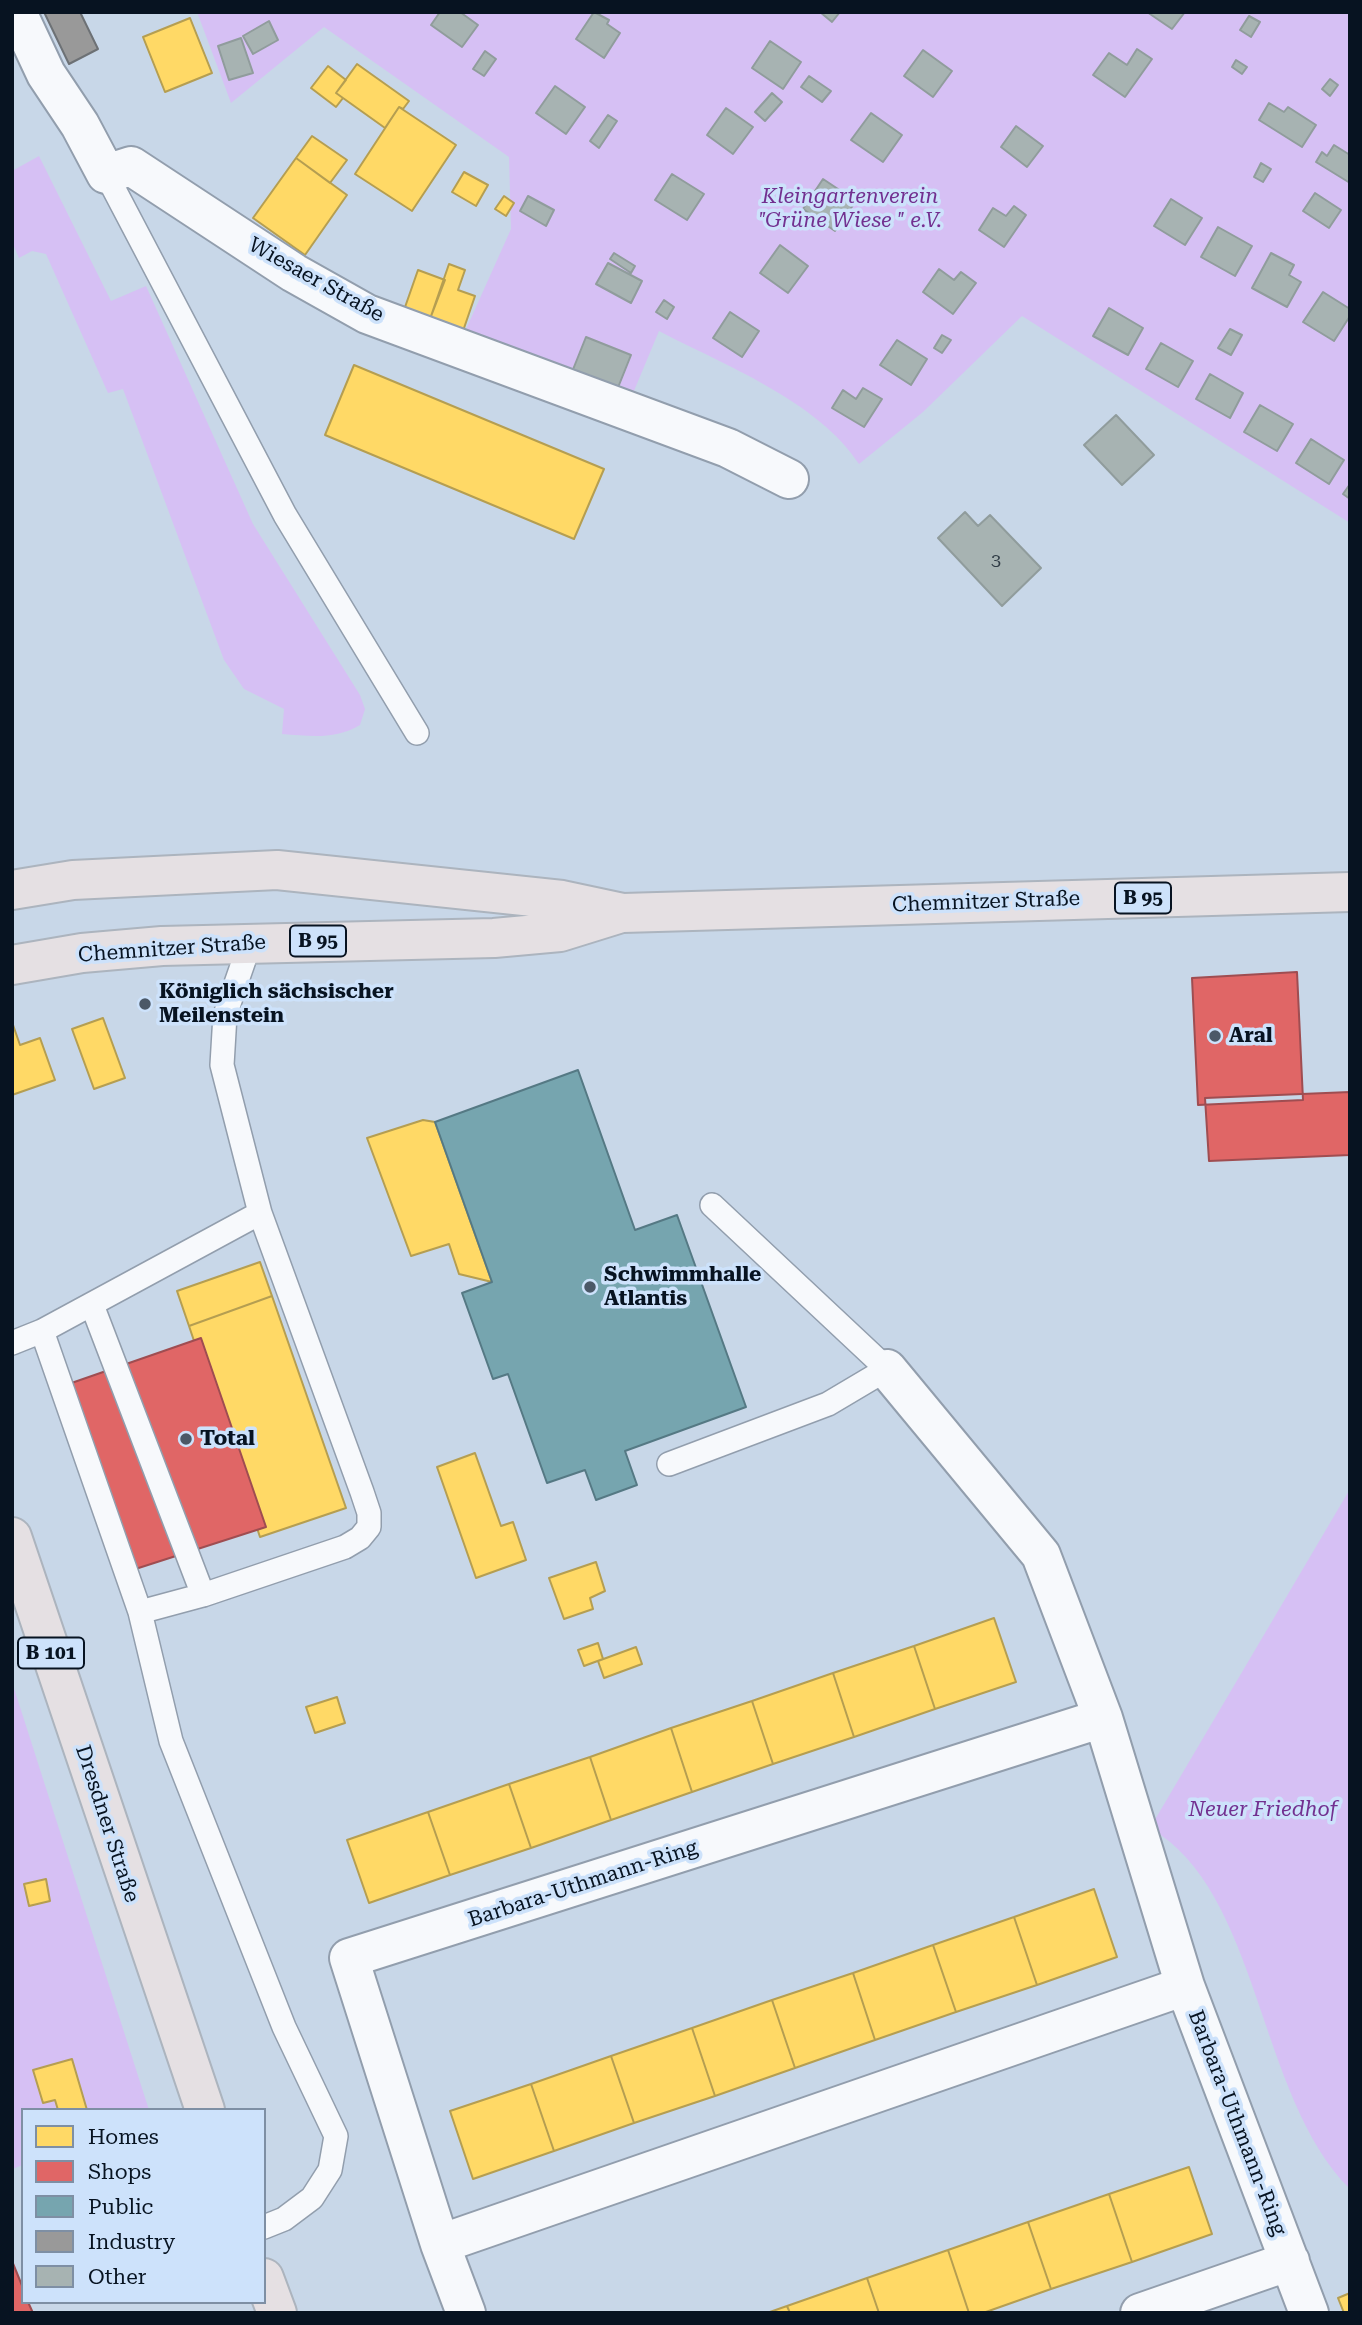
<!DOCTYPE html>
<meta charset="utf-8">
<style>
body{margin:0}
#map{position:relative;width:1362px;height:2325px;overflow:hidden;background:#c8d7e8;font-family:"Roboto Serif",serif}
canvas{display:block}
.frame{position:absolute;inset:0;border:14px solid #071321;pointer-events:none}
.legend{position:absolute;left:21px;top:2108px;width:245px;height:196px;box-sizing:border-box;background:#cde2fb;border:2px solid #7e8fa4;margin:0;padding:9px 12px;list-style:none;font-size:21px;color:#071321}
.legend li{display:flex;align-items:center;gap:14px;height:35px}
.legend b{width:35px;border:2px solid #7e8fa4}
</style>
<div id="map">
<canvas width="1362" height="2325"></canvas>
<div class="frame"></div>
<ul class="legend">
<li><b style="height:19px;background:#ffd966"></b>Homes</li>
<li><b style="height:19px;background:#e06666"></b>Shops</li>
<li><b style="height:19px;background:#76a5af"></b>Public</li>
<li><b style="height:19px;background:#999"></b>Industry</li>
<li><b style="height:19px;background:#a7b3b2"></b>Other</li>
</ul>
</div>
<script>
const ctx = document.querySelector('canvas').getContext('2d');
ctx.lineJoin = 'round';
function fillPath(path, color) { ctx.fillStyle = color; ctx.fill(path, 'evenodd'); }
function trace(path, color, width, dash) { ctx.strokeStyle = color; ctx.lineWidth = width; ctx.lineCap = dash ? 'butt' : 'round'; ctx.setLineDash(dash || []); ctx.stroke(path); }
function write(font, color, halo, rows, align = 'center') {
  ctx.font = font + ' "Roboto Serif",serif'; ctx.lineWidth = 7; ctx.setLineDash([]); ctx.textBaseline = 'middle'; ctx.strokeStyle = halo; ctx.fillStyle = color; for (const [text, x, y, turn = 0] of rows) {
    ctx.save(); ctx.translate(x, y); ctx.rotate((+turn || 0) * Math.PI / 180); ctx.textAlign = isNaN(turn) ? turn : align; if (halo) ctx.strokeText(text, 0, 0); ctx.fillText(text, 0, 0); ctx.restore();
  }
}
fillPath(new Path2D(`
 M197 12H1350V523L1022 316 923 412 859 464C818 401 724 365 659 331L626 410 463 336 511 229 509 157 324 27 231 103Z
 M39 156 111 301 146 286 253 524 360 695 365 709 360 725C335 740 310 736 282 734L284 709 244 689 224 660 123 389 108 393 46 254 32 251 19 258 12 242V171Z
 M1350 1489V2189C1256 2095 1261 1892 1150 1828Z
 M12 1682 149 2110H23V2165L12 2169Z`), '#d6c0f4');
const homes = new Path2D(`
 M190 18 212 73 165 92 143 37Z
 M357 64 409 101 403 109 399 107 385 128 336 93Z
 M328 66 346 80 336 93 343 98 336 107 311 88Z
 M399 107 456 145 412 211 355 174Z
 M312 136 347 160 330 183 296 158Z
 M296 158 347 195 305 255 253 218Z
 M464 172 488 185 476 206 452 192Z
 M504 196 514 203 506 216 495 209Z
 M449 264 465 270 458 290 475 296 463 331 430 319Z
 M418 270 445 280 430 319 404 310Z
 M354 365 604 469 574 539 325 435Z
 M103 1018 125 1078 94 1089 72 1029Z
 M12 1022 20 1045 40 1038 55 1080 12 1095Z
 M423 1120 435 1122 492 1282 459 1274 449 1244 411 1256 367 1138Z
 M260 1262 272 1296 189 1326 177 1291Z
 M272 1296 346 1508 260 1537 189 1326Z
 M475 1453 501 1526 513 1522 526 1560 476 1578 437 1467Z
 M596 1562 605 1591 590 1598 593 1609 564 1619 549 1578Z
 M994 1618 1016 1682 935 1709 914 1646Z
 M598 1643 603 1659 584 1666 578 1650Z
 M914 1646 935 1709 854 1737 833 1673Z
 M636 1647 642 1664 604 1678 598 1661Z
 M833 1673 854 1737 773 1764 752 1701Z
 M337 1697 345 1723 315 1733 306 1707Z
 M752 1701 773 1764 692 1792 671 1728Z
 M671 1728 692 1792 611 1820 590 1757Z
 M590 1757 611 1820 531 1848 509 1784Z
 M509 1784 531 1848 450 1875 428 1812Z
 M428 1812 450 1875 369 1903 347 1840Z
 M46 1879 50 1901 29 1906 24 1884Z
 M1094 1889 1117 1957 1037 1985 1014 1917Z
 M1014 1917 1037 1985 956 2012 933 1945Z
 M933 1945 956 2012 875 2040 853 1973Z
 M853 1973 875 2040 795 2068 772 2000Z
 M772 2000 795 2068 715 2096 692 2028Z
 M692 2028 715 2096 634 2123 611 2056Z
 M611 2056 634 2123 554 2151 531 2084Z
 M72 2059 87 2110H58L55 2100 43 2103 33 2070Z
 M531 2084 554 2151 473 2179 450 2111Z
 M1189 2167 1212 2234 1132 2262 1109 2194Z
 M1109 2194 1132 2262 1051 2289 1028 2222Z
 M1028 2222 1051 2289 983 2313H969L948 2250Z
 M948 2250 969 2313H879L867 2278Z
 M867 2278 879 2313H790L787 2306Z
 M1350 2293V2313H1344L1338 2298Z
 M787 2306 790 2313H767Z`);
fillPath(homes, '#ffd966');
trace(homes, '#b59e51', 2);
const shops = new Path2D(`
 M1297 972 1303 1100 1198 1105 1192 978Z
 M1350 1092V1155L1209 1161 1205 1098Z
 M201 1338 266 1527 123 1573 60 1387Z
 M12 2261 23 2288V2302H28L33 2313H12Z`);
fillPath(shops, '#e06666');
trace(shops, '#9f4d51', 2);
const public = new Path2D(`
 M578 1070 635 1230 677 1215 746 1407 625 1451 637 1485 596 1500 585 1470 547 1483 508 1374 493 1379 462 1293 492 1282 435 1122Z`);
fillPath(public, '#76a5af');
trace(public, '#557984', 2);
const industry = new Path2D(`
 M44 12H80L98 49 69 64Z`);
fillPath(industry, '#999');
trace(industry, '#6d7175', 2);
const building = new Path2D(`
 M440 12H460L478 25 462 47 431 25Z
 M594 12 609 20 607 24 620 33 604 58 576 39Z
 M820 12H840L832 22Z
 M1147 12H1185L1172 29Z
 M1249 16 1260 22 1251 37 1240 30Z
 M269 21 278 40 253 54 243 36Z
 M241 38 253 73 229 80 218 46Z
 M770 41 801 62 783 89 752 68Z
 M1137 49 1152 59 1125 97 1093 75 1109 53 1127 65Z
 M923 50 952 71 933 97 904 76Z
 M485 51 496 59 484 76 473 69Z
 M1236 60 1247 67 1242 74 1232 67Z
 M809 76 831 91 822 102 801 87Z
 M1330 79 1338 85 1330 96 1322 89Z
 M555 86 585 107 566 134 536 113Z
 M772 93 782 102 765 121 755 112Z
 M1269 103 1284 112 1288 107 1316 125 1302 147 1259 120Z
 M726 108 753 127 733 154 707 135Z
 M871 113 902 135 883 162 851 140Z
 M608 115 617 121 599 148 590 141Z
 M1016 126 1043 146 1027 167 1001 147Z
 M1334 145 1350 155V183L1316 162 1322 152 1327 156Z
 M1261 163 1271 169 1263 182 1254 177Z
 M672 174 704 194 687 220 655 200Z
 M823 179 856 201 835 231 803 209Z
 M1315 193 1341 210 1329 228 1303 211Z
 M528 196 554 210 546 226 520 211Z
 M1171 199 1202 218 1185 245 1154 226Z
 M1014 206 1026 215 1004 247 979 230 993 208 1006 216Z
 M1218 227 1252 246 1235 276 1201 257Z
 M780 245 808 266 788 293 760 273Z
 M614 253 635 266 631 273 610 259Z
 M1271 253 1294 265 1289 275 1301 282 1287 307 1252 288Z
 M608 263 642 281 631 303 596 284Z
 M939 269 954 280 961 272 976 283 953 314 923 292Z
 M1323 292 1350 309V316L1334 341 1303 322Z
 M664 300 674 307 667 319 656 312Z
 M1109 308 1143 328 1128 355 1093 336Z
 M730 312 759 331 742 357 713 338Z
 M1230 329 1242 335 1231 355 1218 348Z
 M942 335 951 340 942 353 934 348Z
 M586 337 631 355 617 390 572 372Z
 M897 340 927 359 911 385 880 365Z
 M1161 343 1193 361 1178 387 1146 369Z
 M1210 374 1243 393 1230 418 1196 399Z
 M863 388 882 399 864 427 832 408 843 390 856 399Z
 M1260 405 1293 424 1277 451 1244 432Z
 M1116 415 1154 455 1122 485 1084 445Z
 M1311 439 1344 460 1329 484 1296 463Z
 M1350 484V499L1343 494Z
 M965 512 978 526 990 515 1041 568 1002 606 938 538Z`);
fillPath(building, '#a7b3b2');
trace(building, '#909c9c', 2);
const service = new Path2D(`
 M106 174 285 515 417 733
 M250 943 225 1015 222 1065 260 1213 362 1492 369 1513V1527L360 1538 345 1547 203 1595 140 1612 171 1741 284 2027 336 2136 330 2170 312 2198 284 2219 264 2227
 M92 1305 203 1595
 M12 1343 42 1331
 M669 1464 828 1404 887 1369 712 1205
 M140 1612 42 1331 260 1213`);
const minor = new Path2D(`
 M17 12 46 74 80 125 106 174 131 166 294 273 367 314 728 448 789 479
 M887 1369 1041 1555 1103 1718 1185 1986 1309 2313
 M440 2244 1185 1986
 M466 2313 440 2244 349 1958 1103 1718
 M1140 2313 1290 2261`);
const primary = new Path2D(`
 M12 890 73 880 277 870 562 900 623 913 1350 892
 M12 965 82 953 162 946 494 938 560 932 618 914
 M12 1537 205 2110
 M264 2278 277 2313`);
trace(service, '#929ead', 26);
trace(minor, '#929ead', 42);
trace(primary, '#acb4be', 42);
trace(service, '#f7f9fc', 23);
trace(minor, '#f7f9fc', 38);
trace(primary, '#e5e0e3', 38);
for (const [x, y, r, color] of [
 [145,1004,7,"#4b5867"],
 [1215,1036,7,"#4b5867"],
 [590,1287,7,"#4b5867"],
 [186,1439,7,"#4b5867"]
]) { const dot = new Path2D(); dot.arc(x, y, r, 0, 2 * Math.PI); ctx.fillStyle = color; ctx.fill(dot); trace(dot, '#cde2fb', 2.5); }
write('18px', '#2f3b45', null, [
 ["3",996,561]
]);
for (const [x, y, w] of [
 [1143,898,56],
 [318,941,56],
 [51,1653,66]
]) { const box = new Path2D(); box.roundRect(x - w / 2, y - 15.5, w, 31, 5); ctx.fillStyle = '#cde2fb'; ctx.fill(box); trace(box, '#071321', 2); }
write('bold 19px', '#071321', null, [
 ["B 95",1143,898],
 ["B 95",318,941],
 ["B 101",51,1653]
]);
write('italic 21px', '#723090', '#cde2fb', [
 ["Kleingartenverein",850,197],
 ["\"Grüne Wiese \" e.V.",850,221],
 ["Neuer Friedhof",1263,1810]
]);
write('21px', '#071321', '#cde2fb', [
 ["Wiesaer Straße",316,280,29],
 ["Chemnitzer Straße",986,902,-2],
 ["Chemnitzer Straße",172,949,-4],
 ["Dresdner Straße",107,1824,72],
 ["Barbara-Uthmann-Ring",583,1884,-18],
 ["Barbara-Uthmann-Ring",1237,2123,69]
]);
write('bold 21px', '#071321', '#cde2fb', [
 ["Königlich sächsischer",159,992],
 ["Meilenstein",159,1016],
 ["Aral",1229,1036],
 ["Schwimmhalle",604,1275],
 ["Atlantis",604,1299],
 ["Total",200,1439]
], 'left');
</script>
